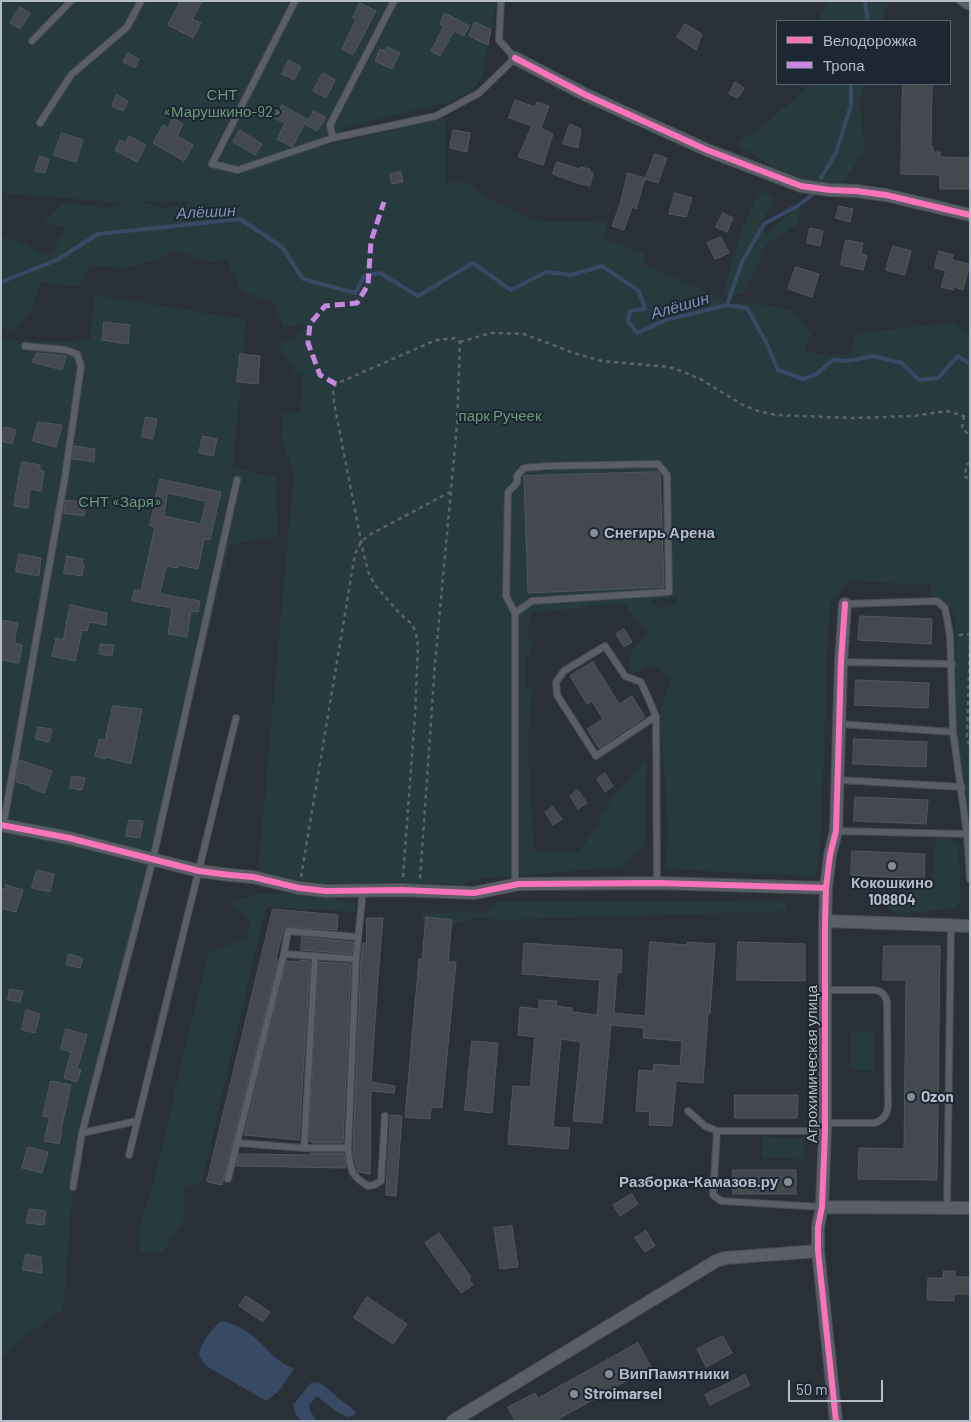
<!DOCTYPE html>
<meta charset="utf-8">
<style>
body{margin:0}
#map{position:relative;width:971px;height:1422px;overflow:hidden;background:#2a3038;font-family:Barlow,sans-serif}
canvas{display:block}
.frame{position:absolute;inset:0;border:2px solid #b4bcc9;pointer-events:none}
.legend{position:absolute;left:776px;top:20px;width:175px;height:65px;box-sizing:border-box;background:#1d2633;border:1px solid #59626f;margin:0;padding:6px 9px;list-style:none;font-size:15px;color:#b4bcc9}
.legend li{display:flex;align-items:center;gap:10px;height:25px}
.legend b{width:25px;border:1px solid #59626f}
.scale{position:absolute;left:788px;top:1380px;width:95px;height:22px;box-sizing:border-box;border:2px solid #b4bcc9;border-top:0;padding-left:6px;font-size:15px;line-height:18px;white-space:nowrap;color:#b4bcc9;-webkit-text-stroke:4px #1d2633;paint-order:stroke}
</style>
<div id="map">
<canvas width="971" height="1422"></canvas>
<div class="frame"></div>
<ul class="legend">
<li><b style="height:6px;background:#fb73b8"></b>Велодорожка</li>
<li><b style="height:6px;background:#c787e3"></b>Тропа</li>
</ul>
<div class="scale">50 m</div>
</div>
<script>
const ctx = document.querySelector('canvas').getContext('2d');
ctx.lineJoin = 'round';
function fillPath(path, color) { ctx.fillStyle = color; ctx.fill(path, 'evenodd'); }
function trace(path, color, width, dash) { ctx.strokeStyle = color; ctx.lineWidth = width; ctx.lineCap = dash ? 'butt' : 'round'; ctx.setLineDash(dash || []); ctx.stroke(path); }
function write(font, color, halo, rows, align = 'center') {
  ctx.font = font + ' Barlow,sans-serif'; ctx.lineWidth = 4; ctx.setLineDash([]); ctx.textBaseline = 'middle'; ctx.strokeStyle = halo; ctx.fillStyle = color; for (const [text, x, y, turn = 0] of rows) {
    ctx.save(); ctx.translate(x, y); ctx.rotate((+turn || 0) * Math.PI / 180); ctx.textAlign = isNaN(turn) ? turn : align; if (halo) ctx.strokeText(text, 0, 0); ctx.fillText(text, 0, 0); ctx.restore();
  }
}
fillPath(new Path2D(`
 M1 1H497L481 80 471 91 450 102 350 126 320 147 445 118 446 183H466L497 203 537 221 608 223 604 238 639 252 644 249V264L729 303 759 304 792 310 811 334 804 352 849 356 857 333 950 323 970 333V825L955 732 956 619C951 604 944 601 930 594L931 585 853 581 839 590 831 603 828 630 821 834 816 876 666 869 668 827 660 711 671 679 652 664 629 675 631 652 647 634 624 603 531 613 532 615 526 633 533 645 525 663 526 687 532 689 528 745 530 793 535 852 579 851 587 841 615 793 625 785 647 758 645 844 622 867 477 879 462 884 323 883 291 878 258 871 294 473 281 437 283 414 300 412 303 371 298 377 278 344 294 339 303 325 284 328 273 303 242 291 225 258 210 263 175 250 153 261 126 268 89 265 79 287 41 282 31 312 12 331 1 328V237L18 241 49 257 66 228 44 222 64 202 107 209 126 202 100 201 1 193ZM141 201H173L190 203 162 209ZM677 597 678 601 659 610 651 600Z
 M829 1H891L885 8 882 21H817Z
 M809 84H865L860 102 865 150 842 184 800 179 778 170 736 144C763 127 787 107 809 84Z
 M759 191 775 198 758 228 768 233 799 205V223L767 244 744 293 722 296 740 234Z
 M95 295 246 320 233 467 275 477 278 535 230 545 153 859 82 1133 73 1187 63 1310 20 1339 1 1358V340L59 342 90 340Z
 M939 838 951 839 959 844 960 903 951 909 894 914 881 898 919 888 928 880 935 871 934 848Z
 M319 893 357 905 355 912 266 907 202 1181 183 1189 185 1218 162 1253 140 1252 139 1230 155 1175 208 953 247 937 250 919 233 908V901L260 894Z
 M779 901 788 906 786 911 495 920 481 916 456 923 423 920 422 913 481 912 486 914 495 902Z
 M851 1031 874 1032V1070H851Z
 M763 1137 805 1138 804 1159 762 1158Z`), '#273a3e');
fillPath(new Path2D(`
 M221 1321C249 1327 258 1341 277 1359 282 1363 289 1366 294 1369L279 1391 266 1401 206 1366 199 1355C202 1340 210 1332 221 1321Z
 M319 1382 356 1412 354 1415 347 1417 334 1410 317 1396 309 1405 310 1411 317 1421H302L296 1415 293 1405 311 1383Z`), '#384963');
trace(new Path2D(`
 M865 1 868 21
 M821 178 836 153 851 105V84
 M1 282 57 260 98 234 240 219 282 247 303 279 355 293 364 276 380 273 418 296 473 263 511 290 546 272 571 275 602 266 639 291 645 309 630 311 628 321 637 333 666 320 727 305 747 308 766 342 778 370 803 379 817 374 833 360 847 361 873 356 902 363 919 380 938 378 958 356 970 364
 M727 305 742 262 764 224 799 205 812 195`), '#384963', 4);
const building = new Path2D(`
 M181 1H202L192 19 201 23 193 38 168 25Z
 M360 3 376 11 353 55 342 49 356 20 353 18Z
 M20 7 30 13 20 29 10 23Z
 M445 13 469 26 464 36 454 31 440 56 431 51 444 26 440 24Z
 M475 22 491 30 488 45 469 36Z
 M685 24 702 34 696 50 677 37Z
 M387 47 400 53 392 69 375 61 380 49 385 51Z
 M128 53 139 59 135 68 123 62Z
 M289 60 301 67 294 80 282 74Z
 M323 73 335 80 326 98 313 91Z
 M735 82 744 88 738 98 729 94Z
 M903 84H932L931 147H933V152H940V157L970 158V189H940V175L901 174Z
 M117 95 128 101 123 111 112 106Z
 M515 100 535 107 537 102 549 106 541 128 553 134 543 165 518 157 532 126 509 118Z
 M282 105 307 119 292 147 277 139 285 123 272 117 276 108 279 110Z
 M314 111 326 118 317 131 306 125Z
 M173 118 183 124 177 136 193 145 184 161 153 143 163 125 168 128Z
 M570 124 581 129 578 148 563 144Z
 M240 130 262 144 255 155 233 142Z
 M453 130 470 133 467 152 450 148Z
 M62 133 83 140 76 162 54 155Z
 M129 136 146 145 137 162 115 150 120 140 126 143Z
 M655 154 667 158 658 183 645 179Z
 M40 156 49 159 45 173 35 171Z
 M557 162 580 169V167L590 169V172L593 173 590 186 577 183 553 174Z
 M401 172 403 182 392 184 390 174Z
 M628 173 645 178 636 209 632 207 624 230 612 226 620 204Z
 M675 193 692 198 686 217 669 214Z
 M839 206 853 209 850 222 836 218Z
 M723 213 733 218 727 232 716 227Z
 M810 228 823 231 820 246 807 243Z
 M721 237 729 253 715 259 707 243Z
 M846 240 863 243 861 254 867 255 863 270 841 265Z
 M893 246 911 251 905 275 886 270Z
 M939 251 953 255 952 260 970 264 963 290 954 287 953 290 941 287 946 271 935 268Z
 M796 267 819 274 812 297 788 289Z
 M104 322 130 325 128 344 102 340Z
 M37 353 66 356 62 370 32 362Z
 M240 354 260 356 258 384 237 382Z
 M146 417 157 419 153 439 142 437Z
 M38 422 62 425 56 447 33 441Z
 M4 427 16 430 12 444 1 441Z
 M203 436 217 439 213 456 199 453Z
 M75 446 95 449 94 462 73 459Z
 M22 462 40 465V470L44 471 41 491 30 489 28 508 14 506Z
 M658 472 660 474 664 587 528 593 524 476Z
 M160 479 221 492 210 540 204 539 198 569 178 565 177 568 166 566 160 594 200 601 198 612 191 611 187 637 168 634 172 608 132 601 134 590 141 591 155 527 150 526ZM168 493 206 501 201 524 164 516Z
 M66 500 86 503 84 516 64 513Z
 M19 554 41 558 39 576 16 572Z
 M67 556 83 559 82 563 84 564 82 576 64 573Z
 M70 605 107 613 106 625 89 622 87 631 82 630 75 661 52 656 56 638 63 640Z
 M860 616 932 619 931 644 858 640Z
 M1 620 18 623 14 643 22 645 19 663 1 660Z
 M624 629 632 642 624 647 616 634Z
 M101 644 114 645 112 656 99 654Z
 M593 662 619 704 632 696 645 717 599 748 587 729 603 719 592 701 587 704 570 676Z
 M856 680 929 683 928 708 855 705Z
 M113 706 142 709 131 764 106 757 105 759 95 756 99 739 105 740Z
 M38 727 52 729 49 742 36 739Z
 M854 739 927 742 926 767 853 764Z
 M20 760 52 771 44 793 31 788V786L16 782Z
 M605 773 613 786 605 792 597 779Z
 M72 776 85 778 82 790 70 788Z
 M578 790 587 803 578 809 570 796Z
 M855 797 928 800 926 824 854 821Z
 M553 807 562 819 553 825 545 812Z
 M129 820 143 821 140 838 126 836Z
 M852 851 925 854 924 879 851 875Z
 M37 870 54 874 50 892 32 888Z
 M6 885 23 890 16 912 1 908V888L5 889Z
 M273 909 338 915 337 930 284 927 276 959H278L222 1185 207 1182Z
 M426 917 452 920 448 962H456L442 1108 431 1107 430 1119 405 1117 419 959H422Z
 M367 918H383L378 976 371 1082 395 1086 394 1093 371 1091 370 1174 358 1172 356 1165 353 1148 361 959 363 943H366Z
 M302 937 353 942 352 954 301 950Z
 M650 942 687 945 688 942 715 944 710 1014H708L703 1083 676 1081 672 1126 649 1125 650 1112 636 1111 639 1070 653 1071 654 1064 680 1066 682 1041 643 1038 644 1028 611 1025 602 1123 573 1121 581 1042 561 1039 553 1127 570 1128 568 1149 508 1144 513 1086 530 1087 535 1037 518 1035 520 1007 539 1009V1000L557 1001 556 1006 572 1008V1012L597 1015 600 980 522 974 524 943 622 950 621 973 617 972 614 1013 645 1016Z
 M738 942 805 944V981L737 980Z
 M884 946H940L937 1180 858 1179 859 1148 904 1149 906 980H883Z
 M69 954 83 958 80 968 66 965Z
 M300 960 310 961 299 1140 244 1135 287 961 300 962Z
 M320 962 351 964 343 1143H312V1141H309Z
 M10 989 23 991 20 1002 8 1000Z
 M26 1010 40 1014 35 1033 22 1030Z
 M66 1029 87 1035 77 1069 81 1070 77 1082 64 1078 71 1052 61 1049Z
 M472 1041 498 1043 492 1113 465 1110Z
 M51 1081 71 1085 61 1130H62L59 1144 44 1141 50 1117 43 1116Z
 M735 1095H798L797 1118H735Z
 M391 1115 402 1116 396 1196 386 1195Z
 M28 1147 48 1152 42 1173 22 1168Z
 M311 1153H344L346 1168 236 1166 239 1154 311 1155Z
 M733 1170H796V1194H733Z
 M632 1194 638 1204 620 1216 613 1205Z
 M29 1209 46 1211 44 1225 27 1223Z
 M512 1226 518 1267 500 1269 494 1228Z
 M646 1231 655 1246 645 1252 635 1238Z
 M439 1233 471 1277 469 1279 473 1285 461 1293 425 1243Z
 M26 1254 41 1257 42 1273 23 1270Z
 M944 1271H955V1277H970V1294H954V1301L927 1300 928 1278H943Z
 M246 1296 270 1312 263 1322 239 1306Z
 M367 1297 407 1324 393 1344 354 1318Z
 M723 1336 732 1353 706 1367 697 1349Z
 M638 1343 651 1367 555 1421H515L508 1407 535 1393 538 1398Z
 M745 1375 750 1385 710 1405 705 1395Z`);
fillPath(building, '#444950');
trace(building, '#52575f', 1);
const lane = new Path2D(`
 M295 1 212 164 238 170 333 138 436 116 479 93 515 58 499 40 501 1
 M960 1 967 6H970
 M32 41 71 1
 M40 123 71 75 127 27 141 1
 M333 138 330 125 394 1
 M845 604 937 601 945 608 950 635 953 732 967 834 970 879
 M515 613 532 601 669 592 667 475 658 464 548 466 524 468 517 476V483L508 492 506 596 515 613V884
 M841 662 952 664
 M656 716 596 756 557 695 556 682 564 671 605 646 625 676 641 682 656 716 657 883
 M840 724 953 732
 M839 780 962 787
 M3 827 65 477 81 366 77 354 66 350 25 346
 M836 831 967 834
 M363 890 356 959 348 1148C351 1168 349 1175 368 1186L374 1185 381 1181 385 1116
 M284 954 356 959
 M688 1111 705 1126 717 1131
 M825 1123H875C883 1120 886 1116 888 1108L887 1001C884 994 882 991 874 990H825
 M82 1133 137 1121
 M238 1143 304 1148H348
 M304 1148 315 957
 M129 1155 236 718
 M228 1179 284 954 288 931 358 937
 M73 1187 82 1133 153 859 237 480
 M822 1207 721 1201 713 1195 717 1131H825
 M947 1208 951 925`);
const street = new Path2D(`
 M515 58 586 95 707 150 801 186 830 190 856 191 886 195 970 215
 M1 825 69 838 199 871 230 875 253 877 299 888 326 891 402 890 474 893 519 884 657 883 826 888
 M825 921 970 926
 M822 1207 970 1208
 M453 1421 716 1261 725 1258 818 1251
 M836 1421 818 1251V1227L822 1207 825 1131V925L826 888 830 855 836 831 841 662 845 604`);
trace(lane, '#484c53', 8);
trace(street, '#484c53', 14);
trace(new Path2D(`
 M460 342 491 333 524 334 574 353 602 361 669 367 684 372 702 380 741 404 758 411 776 415 853 418 913 416 947 411 970 418
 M964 416 962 428 970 436
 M970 463 966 465 965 477 970 478
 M959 635 970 634
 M970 637 967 739 970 747
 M301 877 355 554 361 542 371 534 450 492
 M403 877 415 715 418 646 416 633 412 624 400 614 375 585 369 574 364 556 334 403 333 390 336 384 436 340 455 338 460 342 457 425 435 664 420 879`), '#5d636a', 2.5, [4, 4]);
trace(lane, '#5a5e66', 6);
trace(street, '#5a5e66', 12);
trace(new Path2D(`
 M336 384 320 375 308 343 310 324 325 306 357 303 368 285 371 241 384 202`), '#c787e3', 5, [10, 5]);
trace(new Path2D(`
 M515 58 586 95 707 150 801 186 830 190 856 191 886 195 970 215
 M1 825 69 838 199 871 230 875 253 877 299 888 326 891 402 890 474 893 519 884 657 883 826 888
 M836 1421 818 1251V1227L822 1207 825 1131V925L826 888 830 855 836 831 841 662 845 604`), '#fb73b8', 6);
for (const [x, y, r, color] of [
 [594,533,5,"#848b96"],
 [892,866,5,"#848b96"],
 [911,1097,5,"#848b96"],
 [788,1182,5,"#848b96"],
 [609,1374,5,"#848b96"],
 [574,1394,5,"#848b96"]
]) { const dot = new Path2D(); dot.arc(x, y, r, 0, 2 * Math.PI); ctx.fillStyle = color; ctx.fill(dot); trace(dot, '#1d2633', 2); }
write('15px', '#6b9a76', '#1d2633', [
 ["СНТ",222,95],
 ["«Марушкино-92»",222,112],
 ["парк Ручеек",500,416],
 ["СНТ «Заря»",120,502]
]);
write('bold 15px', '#b4bcc9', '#1d2633', [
 ["Снегирь Арена",604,533],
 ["Кокошкино",892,883,"center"],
 ["108804",892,900,"center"],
 ["Ozon",921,1097],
 ["Разборка-Камазов.ру",778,1182,"right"],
 ["ВипПамятники",619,1374],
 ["Stroimarsel",584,1394]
], 'left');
write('15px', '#b4bcc9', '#1d2633', [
 ["Агрохимическая улица",812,1064,-90]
]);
write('italic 16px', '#7c92b1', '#1d2633', [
 ["Алёшин",206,212,-3],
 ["Алёшин",680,306,-16]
]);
</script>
